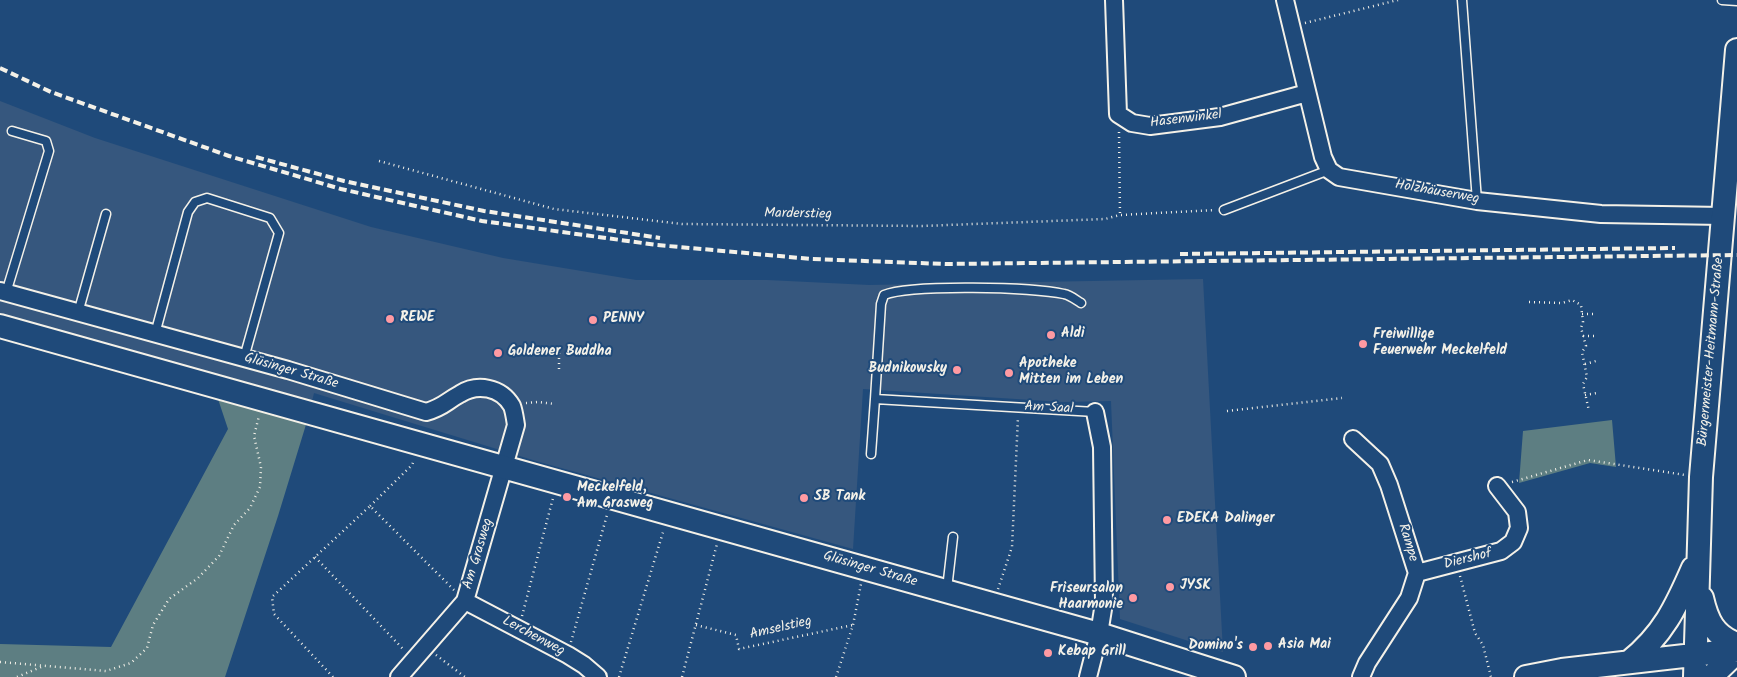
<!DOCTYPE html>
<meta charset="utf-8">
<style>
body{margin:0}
canvas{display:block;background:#1f4a7a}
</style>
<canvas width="1737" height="677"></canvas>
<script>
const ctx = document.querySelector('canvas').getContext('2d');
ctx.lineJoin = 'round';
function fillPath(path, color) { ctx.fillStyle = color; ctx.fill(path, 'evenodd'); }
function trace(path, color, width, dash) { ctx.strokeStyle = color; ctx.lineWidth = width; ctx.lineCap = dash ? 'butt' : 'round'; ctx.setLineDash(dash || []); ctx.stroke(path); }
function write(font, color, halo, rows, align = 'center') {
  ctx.font = font + ' Kalam,sans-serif'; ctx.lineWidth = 4; ctx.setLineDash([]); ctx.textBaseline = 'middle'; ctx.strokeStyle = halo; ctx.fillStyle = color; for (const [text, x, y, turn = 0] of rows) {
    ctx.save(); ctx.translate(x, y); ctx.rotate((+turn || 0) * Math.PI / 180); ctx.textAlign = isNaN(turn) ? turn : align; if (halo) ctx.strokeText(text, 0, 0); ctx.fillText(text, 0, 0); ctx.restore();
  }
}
fillPath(new Path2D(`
 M0 101 95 138 371 227 503 258 636 280H767L869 285 1203 279 1223 652 1120 619 1111 401 1062 402 863 389 853 549 536 461 314 393 308 418 0 334Z`), '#36577e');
fillPath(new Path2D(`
 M216 393 308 418 278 516 225 677H0V644L111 647 228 429Z
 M1612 420 1616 467 1590 463 1519 483 1523 431Z`), '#5d7e82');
const lane = new Path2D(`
 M1462 0 1477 201
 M1722 0 1737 1
 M1224 210 1329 170
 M6 293 49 151 46 141 12 131
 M1081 303C1076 300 1070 295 1064 294 1034 287 911 284 884 295L881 304 875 399 1095 412
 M78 313 106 214
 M155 334 188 212 195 202 207 198 270 218 279 233 244 358
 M871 454 875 399
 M947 589 953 537`);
const street = new Path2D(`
 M1114 0 1118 114 1132 123 1150 126 1220 117 1307 93
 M1285 0 1323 157 1329 170 1339 177 1477 201 1601 214 1723 216
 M0 291 288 370 426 412C444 407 445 402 460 394 477 383 501 387 512 406 514 411 515 419 516 425L465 601 399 677
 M1353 439 1380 464 1389 485 1417 573 1409 598 1367 663 1361 677
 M1417 573 1501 551 1513 542 1519 528 1517 512 1497 486
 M465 601 568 655 584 665 598 677
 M1088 677 1099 634 1104 603 1102 447 1095 412`);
const secondary = new Path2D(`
 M0 326 1099 634 1234 677
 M1702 598C1707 620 1714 636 1737 644
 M1629 662C1663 635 1676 607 1693 568
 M1526 677 1562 670 1737 650
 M1695 677 1701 477 1737 50
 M1711 677 1737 652`);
trace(lane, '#f4f1e8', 11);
trace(street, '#f4f1e8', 20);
trace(secondary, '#f4f1e8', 26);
trace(new Path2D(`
 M1305 23 1398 0
 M1119 132 1120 215
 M379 161 554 209 682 224 922 226 1105 219 1120 215 1215 210
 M1529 302 1562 303 1572 300 1581 305 1583 322 1581 328 1586 346 1582 352 1587 377 1583 384 1589 411
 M1582 314H1595
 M1583 336H1596
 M559 353V370
 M1585 364 1596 361
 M1585 395 1597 393
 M526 403 538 402 555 404
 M1227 411 1342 398
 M1512 482 1588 460 1685 475
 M370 506 412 465 414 460
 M315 557 404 650
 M1460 576 1475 633 1483 645 1491 677
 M998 589 1012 547 1018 417
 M522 616 553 498
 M696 625 736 635 739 649 853 625
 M571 642 607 515
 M436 655 465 677
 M0 662 106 671 131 663 147 648 153 625 169 599 198 578 219 556 234 525 250 508 260 487 261 467 254 436 259 416
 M17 677 41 667
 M333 677 274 614 272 597 370 506 454 590
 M619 677 664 529
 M682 677 717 544
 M836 677 853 625 861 584`), '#f4f1e8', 2.5, [1, 4]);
trace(lane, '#1f4a7a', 8);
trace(street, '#1f4a7a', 16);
trace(secondary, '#1f4a7a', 22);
trace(new Path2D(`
 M0 68 51 92 229 156 341 189 482 221 657 245 812 259 945 264 1737 255
 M256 157 344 181 484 211 660 238
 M1180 254 1675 248`), '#f4f1e8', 4, [8, 4]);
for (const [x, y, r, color] of [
 [390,319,5,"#ff9aa2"],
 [593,320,5,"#ff9aa2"],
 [1051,335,5,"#ff9aa2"],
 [1363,344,5,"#ff9aa2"],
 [498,353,5,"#ff9aa2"],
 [957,370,5,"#ff9aa2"],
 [1009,373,5,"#ff9aa2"],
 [567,497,5,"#ff9aa2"],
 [804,498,5,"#ff9aa2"],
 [1167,520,5,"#ff9aa2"],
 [1170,587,5,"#ff9aa2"],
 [1133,598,5,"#ff9aa2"],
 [1268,646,5,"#ff9aa2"],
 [1253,647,5,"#ff9aa2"],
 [1048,653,5,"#ff9aa2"]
]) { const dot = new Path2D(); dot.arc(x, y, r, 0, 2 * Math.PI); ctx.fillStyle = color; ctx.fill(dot); trace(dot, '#1f4a7a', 2); }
write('14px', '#f4f1e8', '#1f4a7a', [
 ["Hasenwinkel",1186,120,-7],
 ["Holzhäuserweg",1437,193,10],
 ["Marderstieg",798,215,1],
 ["Bürgermeister-Heitmann-Straße",1712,352,-85],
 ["Glüsinger Straße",291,372,16],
 ["Am Saal",1049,409,3],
 ["Rampe",1407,543,73],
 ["Am Grasweg",479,554,-73],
 ["Diershof",1468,560,-14],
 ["Glüsinger Straße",870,570,16],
 ["Amselstieg",781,629,-13],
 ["Lerchenweg",533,637,28]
]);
write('bold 14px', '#f4f1e8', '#1f4a7a', [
 ["REWE",400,319],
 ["PENNY",603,320],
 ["Aldi",1061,335],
 ["Freiwillige",1373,336],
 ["Feuerwehr Meckelfeld",1373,352],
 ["Goldener Buddha",508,353],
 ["Apotheke",1019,365],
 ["Mitten im Leben",1019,381],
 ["Budnikowsky",947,370,"right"],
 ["Meckelfeld,",577,489],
 ["Am Grasweg",577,505],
 ["SB Tank",814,498],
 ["EDEKA Dalinger",1177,520],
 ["JYSK",1180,587],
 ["Friseursalon",1123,590,"right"],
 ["Haarmonie",1123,606,"right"],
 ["Asia Mai",1278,646],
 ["Domino's",1243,647,"right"],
 ["Kebap Grill",1058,653]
], 'left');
</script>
